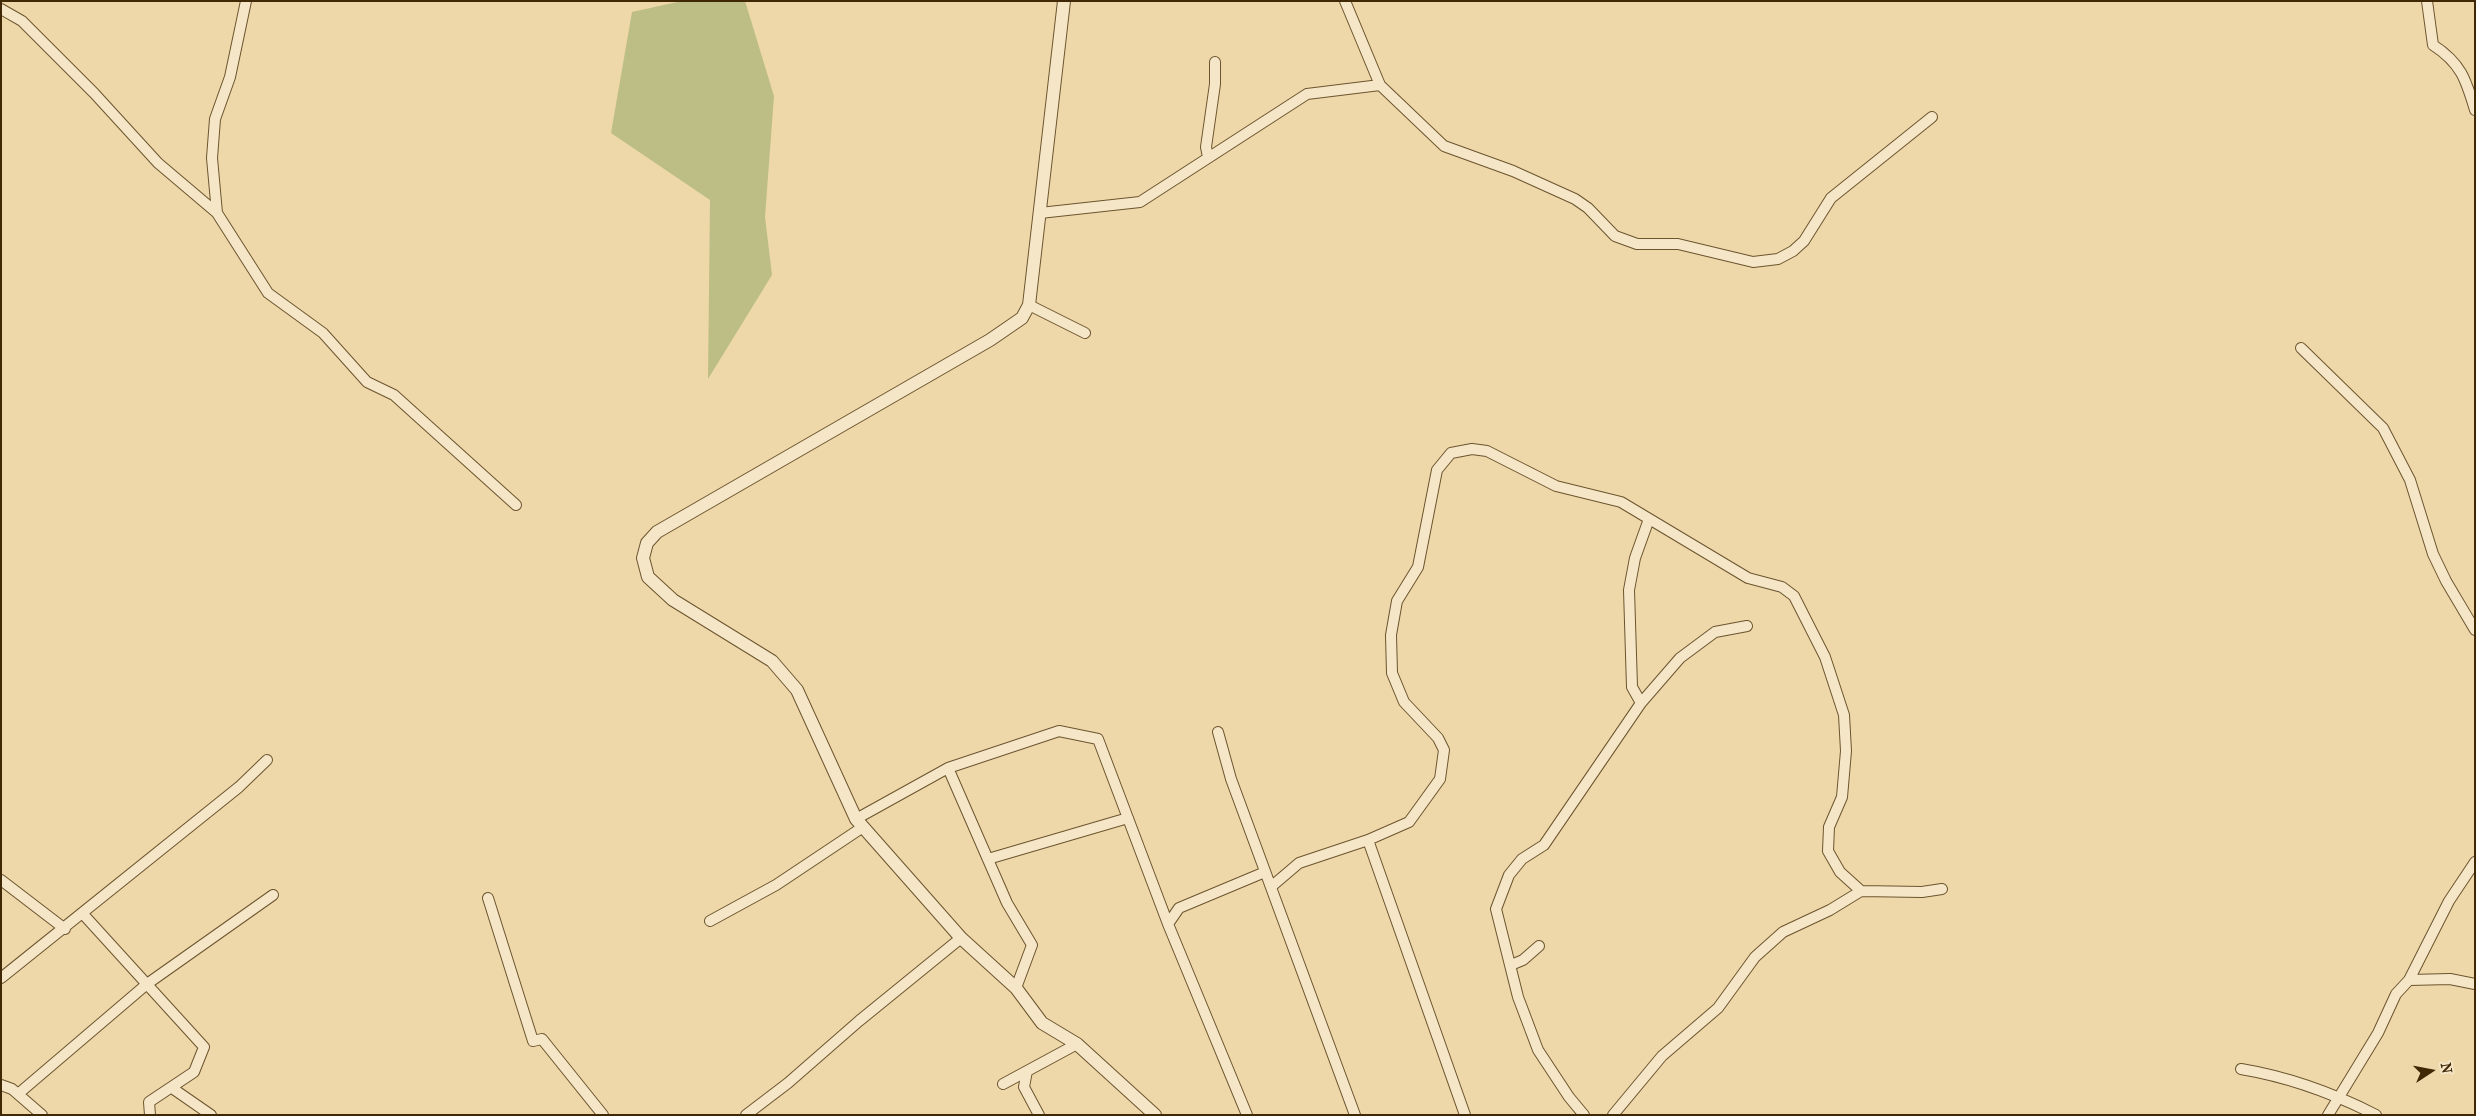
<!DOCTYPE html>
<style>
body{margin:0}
#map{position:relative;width:2476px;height:1116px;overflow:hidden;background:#eed8a9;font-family:"IM FELL French Canon",serif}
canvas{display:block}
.frame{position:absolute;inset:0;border:2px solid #402805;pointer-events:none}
.north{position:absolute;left:2406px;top:1046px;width:50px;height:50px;-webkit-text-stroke:4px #f4e6c7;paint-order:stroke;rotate:79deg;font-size:14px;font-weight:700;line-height:20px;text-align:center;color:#402805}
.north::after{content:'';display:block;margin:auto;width:18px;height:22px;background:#402805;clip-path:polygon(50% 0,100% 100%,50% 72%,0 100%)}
</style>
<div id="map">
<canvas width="2476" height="1116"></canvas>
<div class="frame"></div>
<div class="north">N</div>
</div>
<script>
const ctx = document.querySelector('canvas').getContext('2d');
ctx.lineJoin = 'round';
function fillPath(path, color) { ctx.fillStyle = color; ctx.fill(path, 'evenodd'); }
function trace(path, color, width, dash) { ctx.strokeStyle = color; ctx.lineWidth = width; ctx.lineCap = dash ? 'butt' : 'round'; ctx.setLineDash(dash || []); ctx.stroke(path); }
fillPath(new Path2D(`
 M682 1H745L774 96 765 217 772 275 708 379 710 200 611 133 632 12Z`), '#bcbe85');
const minor = new Path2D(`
 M246 1 230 77 215 119 212 158 217 213 268 293 323 333 367 382 394 395 516 505
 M1345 1 1380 85 1444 146 1513 171 1575 199 1588 208 1615 236 1637 244H1678L1753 262 1778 259 1793 251 1804 241 1831 198 1932 117
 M2427 1 2433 45C2461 63 2466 80 2475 110
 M1 9 22 21 94 93 158 163 217 213
 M1208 157 1206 147 1215 84V62
 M1040 213 1140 202 1307 94 1380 85
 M1029 305 1085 333
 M2301 348 2383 428 2410 480 2433 554 2446 581 2475 630
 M1641 703 1632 687 1629 590 1635 558 1649 519
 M1218 732 1231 779 1355 1115
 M948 768 1007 903 1032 945 1016 988
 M856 819 948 768 1059 731 1098 739 1168 924 1247 1115
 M1368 840 1465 1115
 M988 859 1128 818
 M1 880 65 929
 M1272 886 1299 863 1368 840 1409 822 1440 779 1444 750 1438 738 1404 702 1392 673 1391 635 1397 601 1418 567 1437 470 1451 453 1472 449 1487 451 1556 486 1621 502 1748 578 1782 587 1794 596 1825 657 1844 715 1846 751 1842 797 1829 827 1828 851 1840 872 1861 891
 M488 898 533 1041 542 1039 603 1115
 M83 914 204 1047 194 1072 149 1102 150 1115
 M710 921 776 885 863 827
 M1168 924 1179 908 1265 872
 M1511 965 1523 960 1539 946
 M1 978 239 787 267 760
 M2409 980 2449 901 2475 862
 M2241 1069C2289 1077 2333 1093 2376 1115
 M1027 1071 1024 1087 1039 1115
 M1003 1084 1077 1044
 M1 1085 12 1089 42 1115
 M172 1088 211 1115
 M18 1094 147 984 273 895
 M746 1115 788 1083 859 1021 961 938
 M1584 1115 1569 1097 1538 1050 1518 997 1496 909 1509 875 1522 859 1544 845 1641 703 1680 658 1715 632 1747 626
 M1613 1115 1662 1056 1718 1008 1755 957 1783 932 1830 910 1861 891 1922 892 1942 889
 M2328 1115 2378 1033 2396 994 2409 980 2450 979 2475 984`);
const tertiary = new Path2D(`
 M1064 1 1029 305 1022 318 990 340 657 532 647 543 643 558 648 577 673 600 772 661 797 690 856 819 961 938 1016 988 1042 1023 1077 1044 1155 1115`);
trace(minor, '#6c542e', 12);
trace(tertiary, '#6c542e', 14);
trace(minor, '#f4e6c7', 10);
trace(tertiary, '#f4e6c7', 12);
</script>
